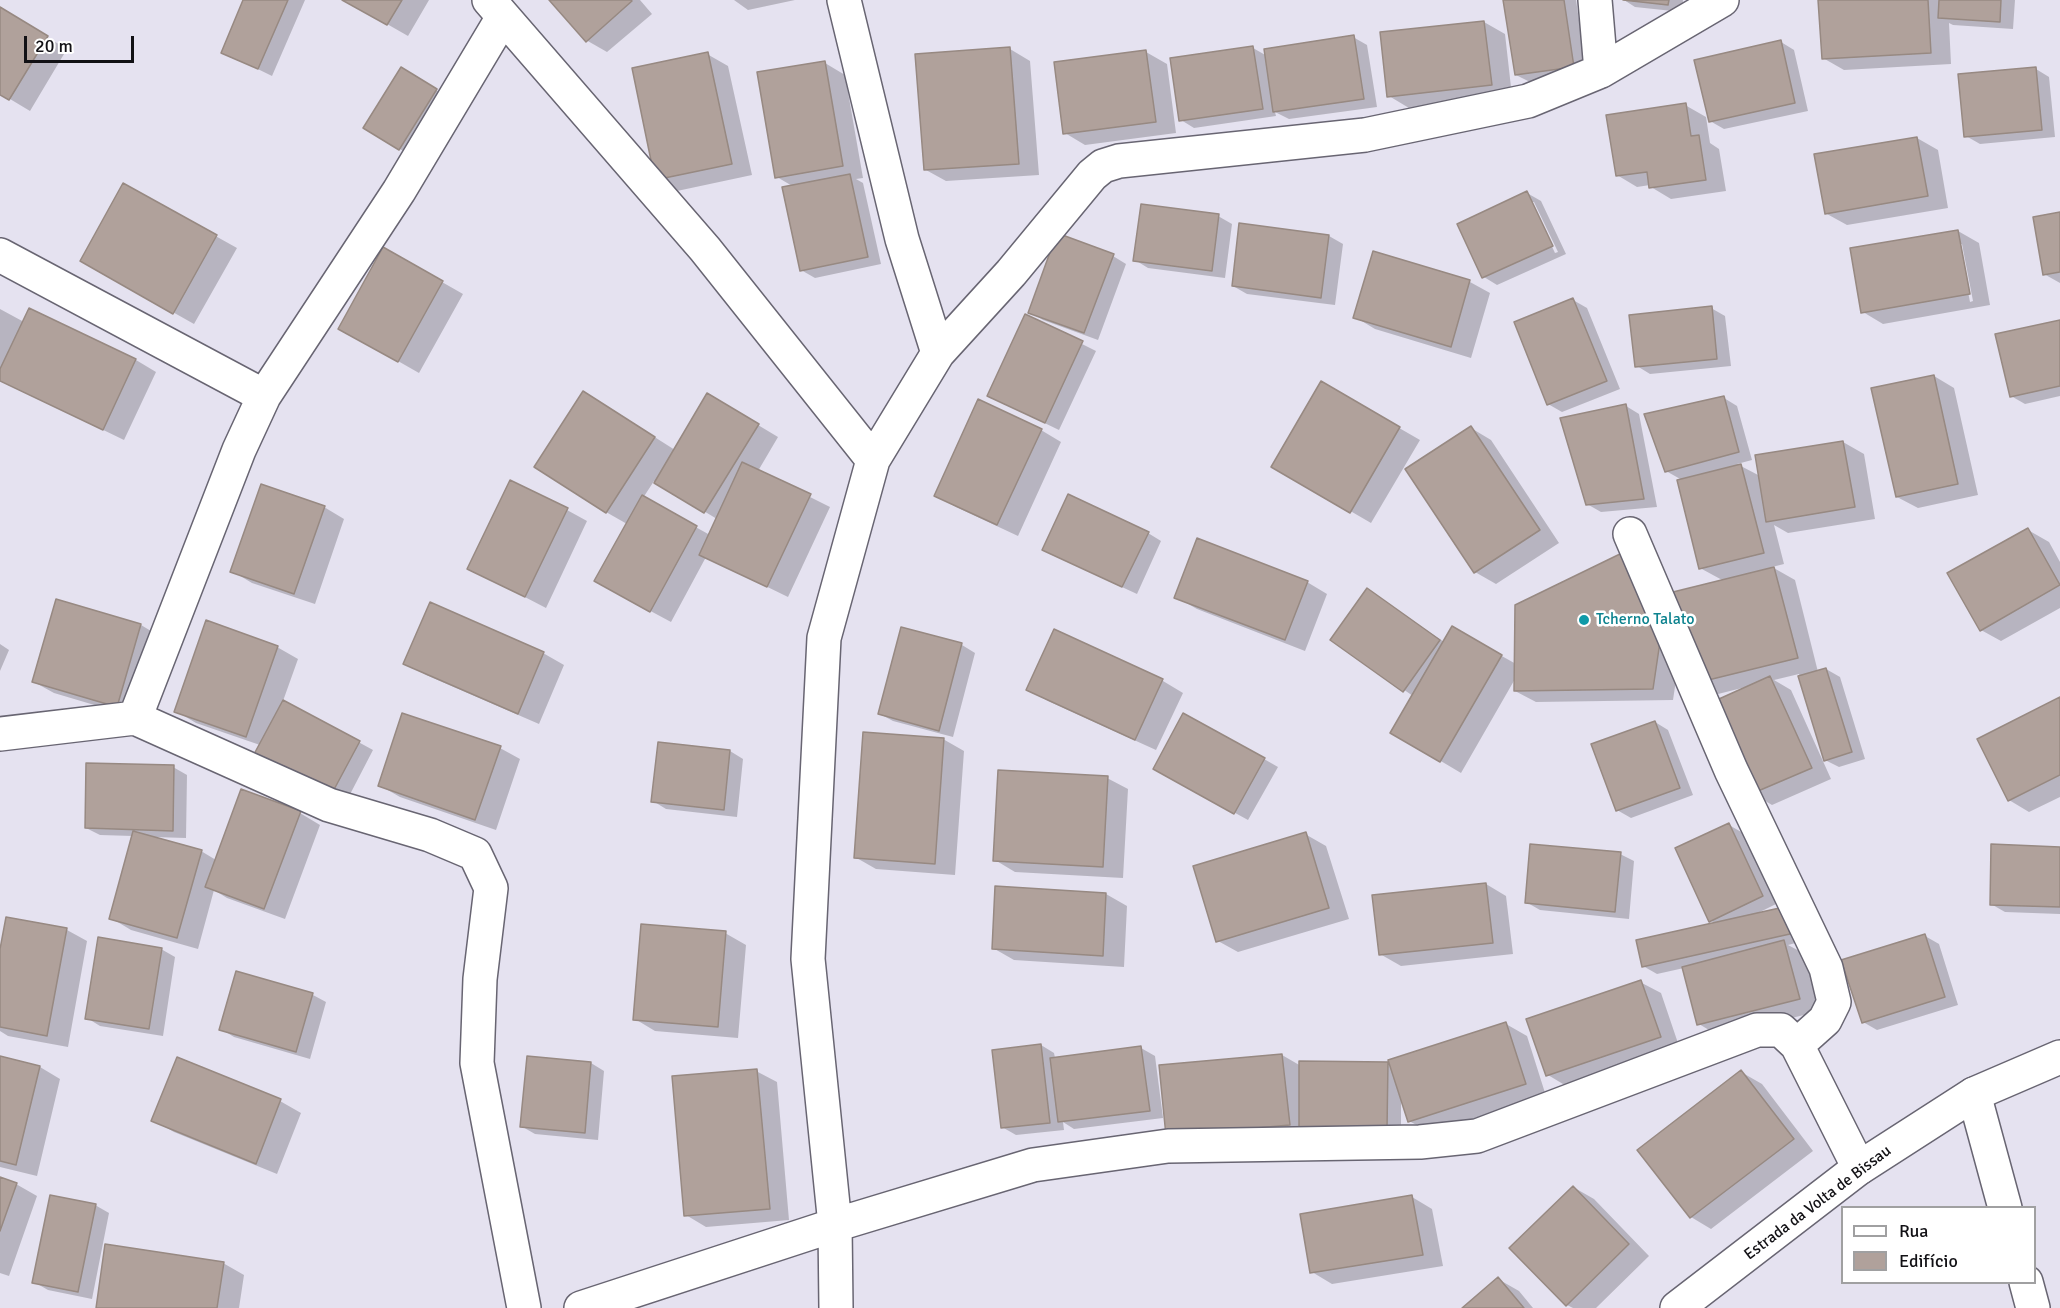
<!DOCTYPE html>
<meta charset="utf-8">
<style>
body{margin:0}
#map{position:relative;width:2060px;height:1308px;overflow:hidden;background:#e5e2f0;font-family:Signika,sans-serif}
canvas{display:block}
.legend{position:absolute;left:1841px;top:1206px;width:195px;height:78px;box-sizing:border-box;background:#fff;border:2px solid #a0a0a1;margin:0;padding:8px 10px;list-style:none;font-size:18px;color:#121115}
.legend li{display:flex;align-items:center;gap:12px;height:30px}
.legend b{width:30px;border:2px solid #a0a0a1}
.scale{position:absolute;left:24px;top:36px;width:110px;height:27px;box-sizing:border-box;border:3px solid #121115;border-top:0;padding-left:8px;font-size:18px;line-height:21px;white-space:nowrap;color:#121115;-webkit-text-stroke:4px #fff;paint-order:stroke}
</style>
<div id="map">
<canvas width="2060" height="1308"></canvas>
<ul class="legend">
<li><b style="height:8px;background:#fff"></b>Rua</li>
<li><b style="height:16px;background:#b0a19b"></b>Edifício</li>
</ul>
<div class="scale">20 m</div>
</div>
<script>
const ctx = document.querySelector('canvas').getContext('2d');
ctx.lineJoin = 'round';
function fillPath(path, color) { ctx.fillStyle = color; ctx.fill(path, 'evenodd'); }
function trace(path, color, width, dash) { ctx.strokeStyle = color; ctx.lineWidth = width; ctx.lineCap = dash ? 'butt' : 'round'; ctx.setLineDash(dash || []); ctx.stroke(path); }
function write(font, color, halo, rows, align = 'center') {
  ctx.font = font + ' Signika,sans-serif'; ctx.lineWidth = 5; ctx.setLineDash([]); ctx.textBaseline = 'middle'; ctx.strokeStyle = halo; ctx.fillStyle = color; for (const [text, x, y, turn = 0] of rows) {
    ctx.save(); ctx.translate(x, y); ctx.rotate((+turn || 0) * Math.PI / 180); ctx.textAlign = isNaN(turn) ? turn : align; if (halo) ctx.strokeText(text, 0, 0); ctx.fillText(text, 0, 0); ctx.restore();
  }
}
fillPath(new Path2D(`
 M245 0H305L272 76 223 52Z
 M345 0H429L408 36Z
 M551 0H640L652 14 607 52 586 40Z
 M734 0H795L748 10Z
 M1505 0H1576L1587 74 1530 82 1516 75Z
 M1624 0H1683L1682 12 1635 7Z
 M1820 0H2015L2013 29 1953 25 1949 23 1951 64 1844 70 1823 58Z
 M0 9 67 49 30 111 0 93Z
 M1484 22 1505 34 1512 96 1409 108 1389 96Z
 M1353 37 1367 45 1377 107 1289 119 1275 112 1276 116 1194 128 1181 120 1253 48 1267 56Z
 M1781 42 1794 50 1808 111 1724 129 1710 121Z
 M1010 49 1030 61 1039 175 946 181 926 170Z
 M1146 52 1167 64 1176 133 1085 145 1065 133Z
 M707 54 728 66 752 175 677 191 657 179Z
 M825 63 845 75 863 178 856 179 863 183 881 264 815 278 801 270 794 187 777 177Z
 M2036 69 2049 77 2055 137 1980 144 1966 136Z
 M415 77 449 98 413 157 400 149Z
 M1685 105 1706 117 1710 143 1719 149 1726 191 1671 199 1651 187 1650 185 1637 187 1617 175Z
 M1917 138 1938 150 1948 208 1847 225 1827 214Z
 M124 185 237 248 194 324 82 261Z
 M1527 193 1541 201 1566 254 1497 285 1484 277 1459 225ZM1531 202H1534L1558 252 1555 253Z
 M2060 213V283L2044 274Z
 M1218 216 1232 224 1225 278 1148 268 1135 260Z
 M1241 225 1329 236 1343 244 1335 305 1247 294 1233 286Z
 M1958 231 1979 243 1990 305 1883 324 1863 312ZM1959 244H1962L1973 301 1970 302Z
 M384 249 463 294 419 373 340 328Z
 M1113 256 1126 264 1098 340 1043 320 1030 312Z
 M1470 282 1490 293 1471 358 1375 329 1355 317Z
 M1573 300 1587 308 1620 389 1562 412 1548 404Z
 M1711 308 1725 316 1731 366 1650 374 1637 366Z
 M0 309 24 322 30 310 136 360 156 372 124 440 0 380Z
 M1026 316 1096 351 1059 430 1003 403Z
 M2060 321V396L2025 404 2011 396Z
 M1934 376 1954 388 1978 495 1918 508 1897 497Z
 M1321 383 1420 440 1371 523 1273 466Z
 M708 395 778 437 758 471 830 507 788 597 706 557 671 622 617 593 627 524 606 512 604 405 675 450ZM654 481 717 519 710 535 643 498Z
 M1724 398 1737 406 1752 460 1737 464 1760 476 1843 442 1864 454 1875 519 1788 533 1774 525 1784 564 1772 567 1795 580 1818 672 1826 669 1840 677 1865 759 1839 767 1825 760 1799 674 1774 680 1791 690 1831 779 1772 805 1752 793 1746 687 1718 694 1698 682 1724 581 1700 568 1682 480 1666 471Z
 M1626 406 1639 414 1657 507 1601 512 1587 504Z
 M1471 428 1491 440 1559 543 1496 584 1475 572 1407 470Z
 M1041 430 1061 442 1018 536 956 507 936 495Z
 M324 507 344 519 315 604 252 583 232 571Z
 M567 510 587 521 546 608 469 568Z
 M2028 530 2049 542 2060 562V608L2001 641 1981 630Z
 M1148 533 1161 541 1137 594 1057 557Z
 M1307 582 1327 594 1305 651 1197 609 1176 597Z
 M1368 590 1444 642 1452 628 1516 664 1517 605 1681 647 1673 700 1536 702 1515 691V679L1461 773 1392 732 1413 696 1332 640Z
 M57 601 141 625 161 637 138 718 54 693 34 682Z
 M902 629 962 645 975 653 953 737 893 721 880 714Z
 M1055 631 1163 681 1183 693 1156 750 1048 701 1028 689Z
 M0 644 9 650 0 671Z
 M277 647 298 659 283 701 373 750 345 804 260 745 196 723 176 711Z
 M543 653 564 665 539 724 426 675 405 663Z
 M2060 699V797L2029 812 2009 800Z
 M1655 722 1668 730 1693 795 1631 818 1617 810Z
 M943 739 964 751 955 875 876 869 855 857Z
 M500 748 520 759 496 830 400 797 379 785Z
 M730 751 743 759 737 817 666 809 653 801Z
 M1264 759 1278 767 1248 820 1155 769Z
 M173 767 187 775 186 838 153 837 201 851 216 860 300 813 320 825 285 919 227 898 214 890 198 949 131 930 111 918 133 836 100 835 86 828Z
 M1107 778 1128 789 1123 878 1015 872 995 860Z
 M1729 825 1743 833 1776 904 1756 914 1784 909 1803 941 1788 945 1805 954 1820 1011 1719 1036 1699 1024 1684 968 1657 974 1643 966 1716 924 1710 920Z
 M1305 834 1326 846 1349 919 1238 952 1218 941Z
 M2060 848V914L2005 912 1991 904Z
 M1620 854 1634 861 1629 919 1540 910 1526 902Z
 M1486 884 1506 896 1513 954 1401 966 1380 954Z
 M996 888 1106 894 1127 906 1124 967 1014 960 993 948Z
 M7 919 67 930 87 941 68 1047 8 1036 0 1031V957Z
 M725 933 746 945 738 1038 655 1031 635 1019Z
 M1925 936 1939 944 1958 1005 1877 1030 1863 1022Z
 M161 949 175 957 163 1036 100 1026 87 1018Z
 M237 973 313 995 326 1002 310 1059 234 1037 221 1029Z
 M1640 982 1661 993 1680 1049 1568 1087 1548 1075Z
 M1506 1024 1527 1036 1546 1096 1430 1132 1409 1121 1401 1097V1137L1188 1147 1282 1055 1301 1066 1388 1064 1392 1066Z
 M1041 1045 1054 1053 1055 1058 1141 1048 1155 1056 1163 1118 1074 1129 1063 1122 1064 1130 1016 1135 1002 1127Z
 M0 1057 40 1067 60 1079 37 1176 0 1167Z
 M178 1059 280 1101 301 1113 277 1174 174 1132 153 1120Z
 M591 1063 604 1071 598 1140 535 1134 521 1126Z
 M756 1071 777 1082 789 1220 706 1227 686 1215Z
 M1741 1072 1762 1084 1813 1151 1711 1229 1691 1217Z
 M0 1178 16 1184 37 1196 9 1276 0 1273Z
 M1573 1187 1594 1199 1649 1256 1596 1308H1573L1567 1305Z
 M1412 1197 1432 1209 1443 1266 1332 1284 1312 1272Z
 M95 1205 109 1213 92 1299 48 1290 34 1282Z
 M223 1263 244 1275 239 1308H97Z
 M1498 1279 1519 1291 1533 1308H1464Z`), '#0003');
const building = new Path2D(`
 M243 0H288L258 69 221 53Z
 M342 0H402L387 25Z
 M549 0H631L632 1 586 42Z
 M1503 0H1564L1574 67 1515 75Z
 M1623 0H1669L1668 5Z
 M1818 0H1928L1931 53 1822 59Z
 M1939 0H2001L2000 22 1938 18Z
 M0 7 48 36 9 100 0 95Z
 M1484 21 1492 85 1387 97 1380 32Z
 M1354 35 1364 99 1273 112 1264 49Z
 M1781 40 1795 103 1709 122 1694 60Z
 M1253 46 1263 109 1179 121 1170 58Z
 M1010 47 1019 164 924 170 915 54Z
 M1146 50 1156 122 1063 134 1054 62Z
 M708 52 732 164 655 180 632 68Z
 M825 61 843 166 775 178 757 72Z
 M401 67 437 89 399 150 363 128Z
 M2036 67 2042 130 1964 137 1958 74Z
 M1686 103 1691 136 1699 135 1706 180 1649 188 1647 172 1616 176 1606 115Z
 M1917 137 1928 196 1825 214 1814 154Z
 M850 174 868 257 800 271 782 187Z
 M123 183 217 235 173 314 80 261Z
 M1527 191 1553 246 1482 278 1457 224Z
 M1141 204 1219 214 1212 271 1133 261Z
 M2060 212V272L2043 275 2033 217Z
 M1239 223 1329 235 1321 298 1232 286Z
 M1958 230 1970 294 1861 313 1850 248Z
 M1057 233 1114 254 1084 333 1028 313Z
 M383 247 443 281 398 362 338 329Z
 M1373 251 1470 280 1451 347 1353 318Z
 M1573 298 1607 381 1547 405 1514 322Z
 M1712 306 1717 359 1635 367 1629 315Z
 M29 308 136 359 103 430 0 381V369Z
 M1025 314 1083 341 1045 423 987 396Z
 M2060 320V386L2010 397 1995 334Z
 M1934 375 1958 484 1896 497 1871 388Z
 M1321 381 1400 427 1350 513 1271 467Z
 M583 391 655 437 606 513 534 467Z
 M707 393 759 424 704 513 654 483Z
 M1724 396 1739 452 1665 472 1644 414Z
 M978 399 1042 429 997 525 934 496Z
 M1626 404 1644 499 1586 505 1560 418Z
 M1471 426 1540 530 1474 573 1405 469Z
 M1843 441 1855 507 1766 522 1755 455Z
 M742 462 811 494 767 587 699 555Z
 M1741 464 1764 553 1699 569 1677 480Z
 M510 480 568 508 525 597 467 569Z
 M261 484 325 506 294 594 230 572Z
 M1068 494 1149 532 1122 587 1042 550Z
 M642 495 697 526 650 612 594 581Z
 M2028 528 2060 585 1980 631 1947 573Z
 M1197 538 1308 581 1285 640 1174 598Z
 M1622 553 1661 635 1653 689 1514 691 1515 605Z
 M1774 567 1798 658 1696 683 1673 592Z
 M1367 588 1440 640 1403 692 1330 640Z
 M56 599 141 624 117 707 32 682Z
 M430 602 544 652 518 714 403 664Z
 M206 620 278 646 246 737 174 712Z
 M1452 626 1502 655 1440 762 1390 733Z
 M901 627 962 643 939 731 878 714Z
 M1054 629 1163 679 1135 740 1026 690Z
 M1826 668 1852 752 1824 761 1798 676Z
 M1770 676 1812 768 1751 794 1710 703Z
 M2060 697V775L2008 801 1977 739Z
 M283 700 360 741 330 797 253 756Z
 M402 713 501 746 475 820 378 786Z
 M1183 713 1265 758 1234 814 1153 769Z
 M1655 721 1680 788 1616 811 1591 744Z
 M863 732 944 738 935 864 854 858Z
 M658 742 730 750 724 810 651 802Z
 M86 763 174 765 173 831 85 828Z
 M998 770 1108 776 1103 867 993 861Z
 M241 789 301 811 264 909 205 887Z
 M1729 823 1763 896 1709 922 1675 848Z
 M133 831 202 850 177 938 109 919Z
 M1306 832 1329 908 1216 942 1193 866Z
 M1530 844 1621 852 1615 912 1525 903Z
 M1991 844 2060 847V907L1990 905Z
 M1486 883 1493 943 1379 955 1372 895Z
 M995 886 1106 893 1103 956 992 949Z
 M1784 907 1790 934 1642 967 1636 940Z
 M6 917 67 928 47 1036 0 1027V949Z
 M641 924 726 931 718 1027 633 1020Z
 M1925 934 1945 997 1862 1023 1841 960Z
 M98 937 162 948 149 1029 85 1019Z
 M1784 940 1800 999 1697 1025 1682 967Z
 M236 971 313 993 296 1052 219 1030Z
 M1641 980 1661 1037 1546 1076 1526 1019Z
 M1506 1022 1526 1084 1408 1122 1388 1060Z
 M1041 1044 1050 1123 1001 1128 992 1050Z
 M1141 1046 1150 1111 1058 1122 1050 1058Z
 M1282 1054 1290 1125 1166 1136 1159 1065Z
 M0 1056 40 1066 16 1165 0 1161Z
 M527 1056 591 1062 585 1133 520 1127Z
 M177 1057 281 1099 256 1164 151 1121Z
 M1299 1061 1388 1062 1387 1130 1299 1129Z
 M757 1069 770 1209 684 1216 672 1076Z
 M1741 1070 1794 1139 1690 1218 1637 1150Z
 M0 1177 17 1183 0 1231Z
 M1573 1186 1629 1244 1566 1306 1509 1248Z
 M50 1195 96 1204 78 1292 32 1283Z
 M1412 1195 1423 1255 1310 1273 1300 1214Z
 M105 1244 224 1262 217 1308H96Z
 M1498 1277 1524 1308H1462Z`);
fillPath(building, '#b0a19b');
trace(building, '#978982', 1.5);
const minor = new Path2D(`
 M489 0 705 249 873 460 824 638 808 959 835 1225 836 1308
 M844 0 902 239 938 353 873 460
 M1595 0 1601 71
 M0 255 264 396
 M938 353 1011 273 1092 175 1103 166 1119 161 1365 135 1528 101 1601 71 1722 0
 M1630 534 1731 770 1826 968 1834 1002 1825 1020 1797 1045
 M135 718 329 805 430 835 475 854 491 888 480 979 477 1063 524 1308
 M0 734 135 718 239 450 264 396 399 191 503 17
 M1974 1094 2005 1208
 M2026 1282 2033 1308
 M581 1308 835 1225 1033 1165 1168 1146 1420 1142 1477 1136 1757 1030H1781L1797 1045 1859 1168`);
const major = new Path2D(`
 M1677 1308 1859 1168 1974 1094 2060 1057`);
trace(minor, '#686572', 36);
trace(major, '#686572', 36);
trace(minor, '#fff', 33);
trace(major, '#fff', 33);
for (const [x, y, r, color] of [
 [1584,620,6,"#0f9aa8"]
]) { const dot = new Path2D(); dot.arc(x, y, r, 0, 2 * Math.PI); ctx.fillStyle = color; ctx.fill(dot); trace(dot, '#fff', 2); }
write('16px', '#0d838f', '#fff', [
 ["Tcherno Talato",1596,620]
], 'left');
write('16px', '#121115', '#fff', [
 ["Estrada da Volta de Bissau",1818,1203,-37]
]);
</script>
